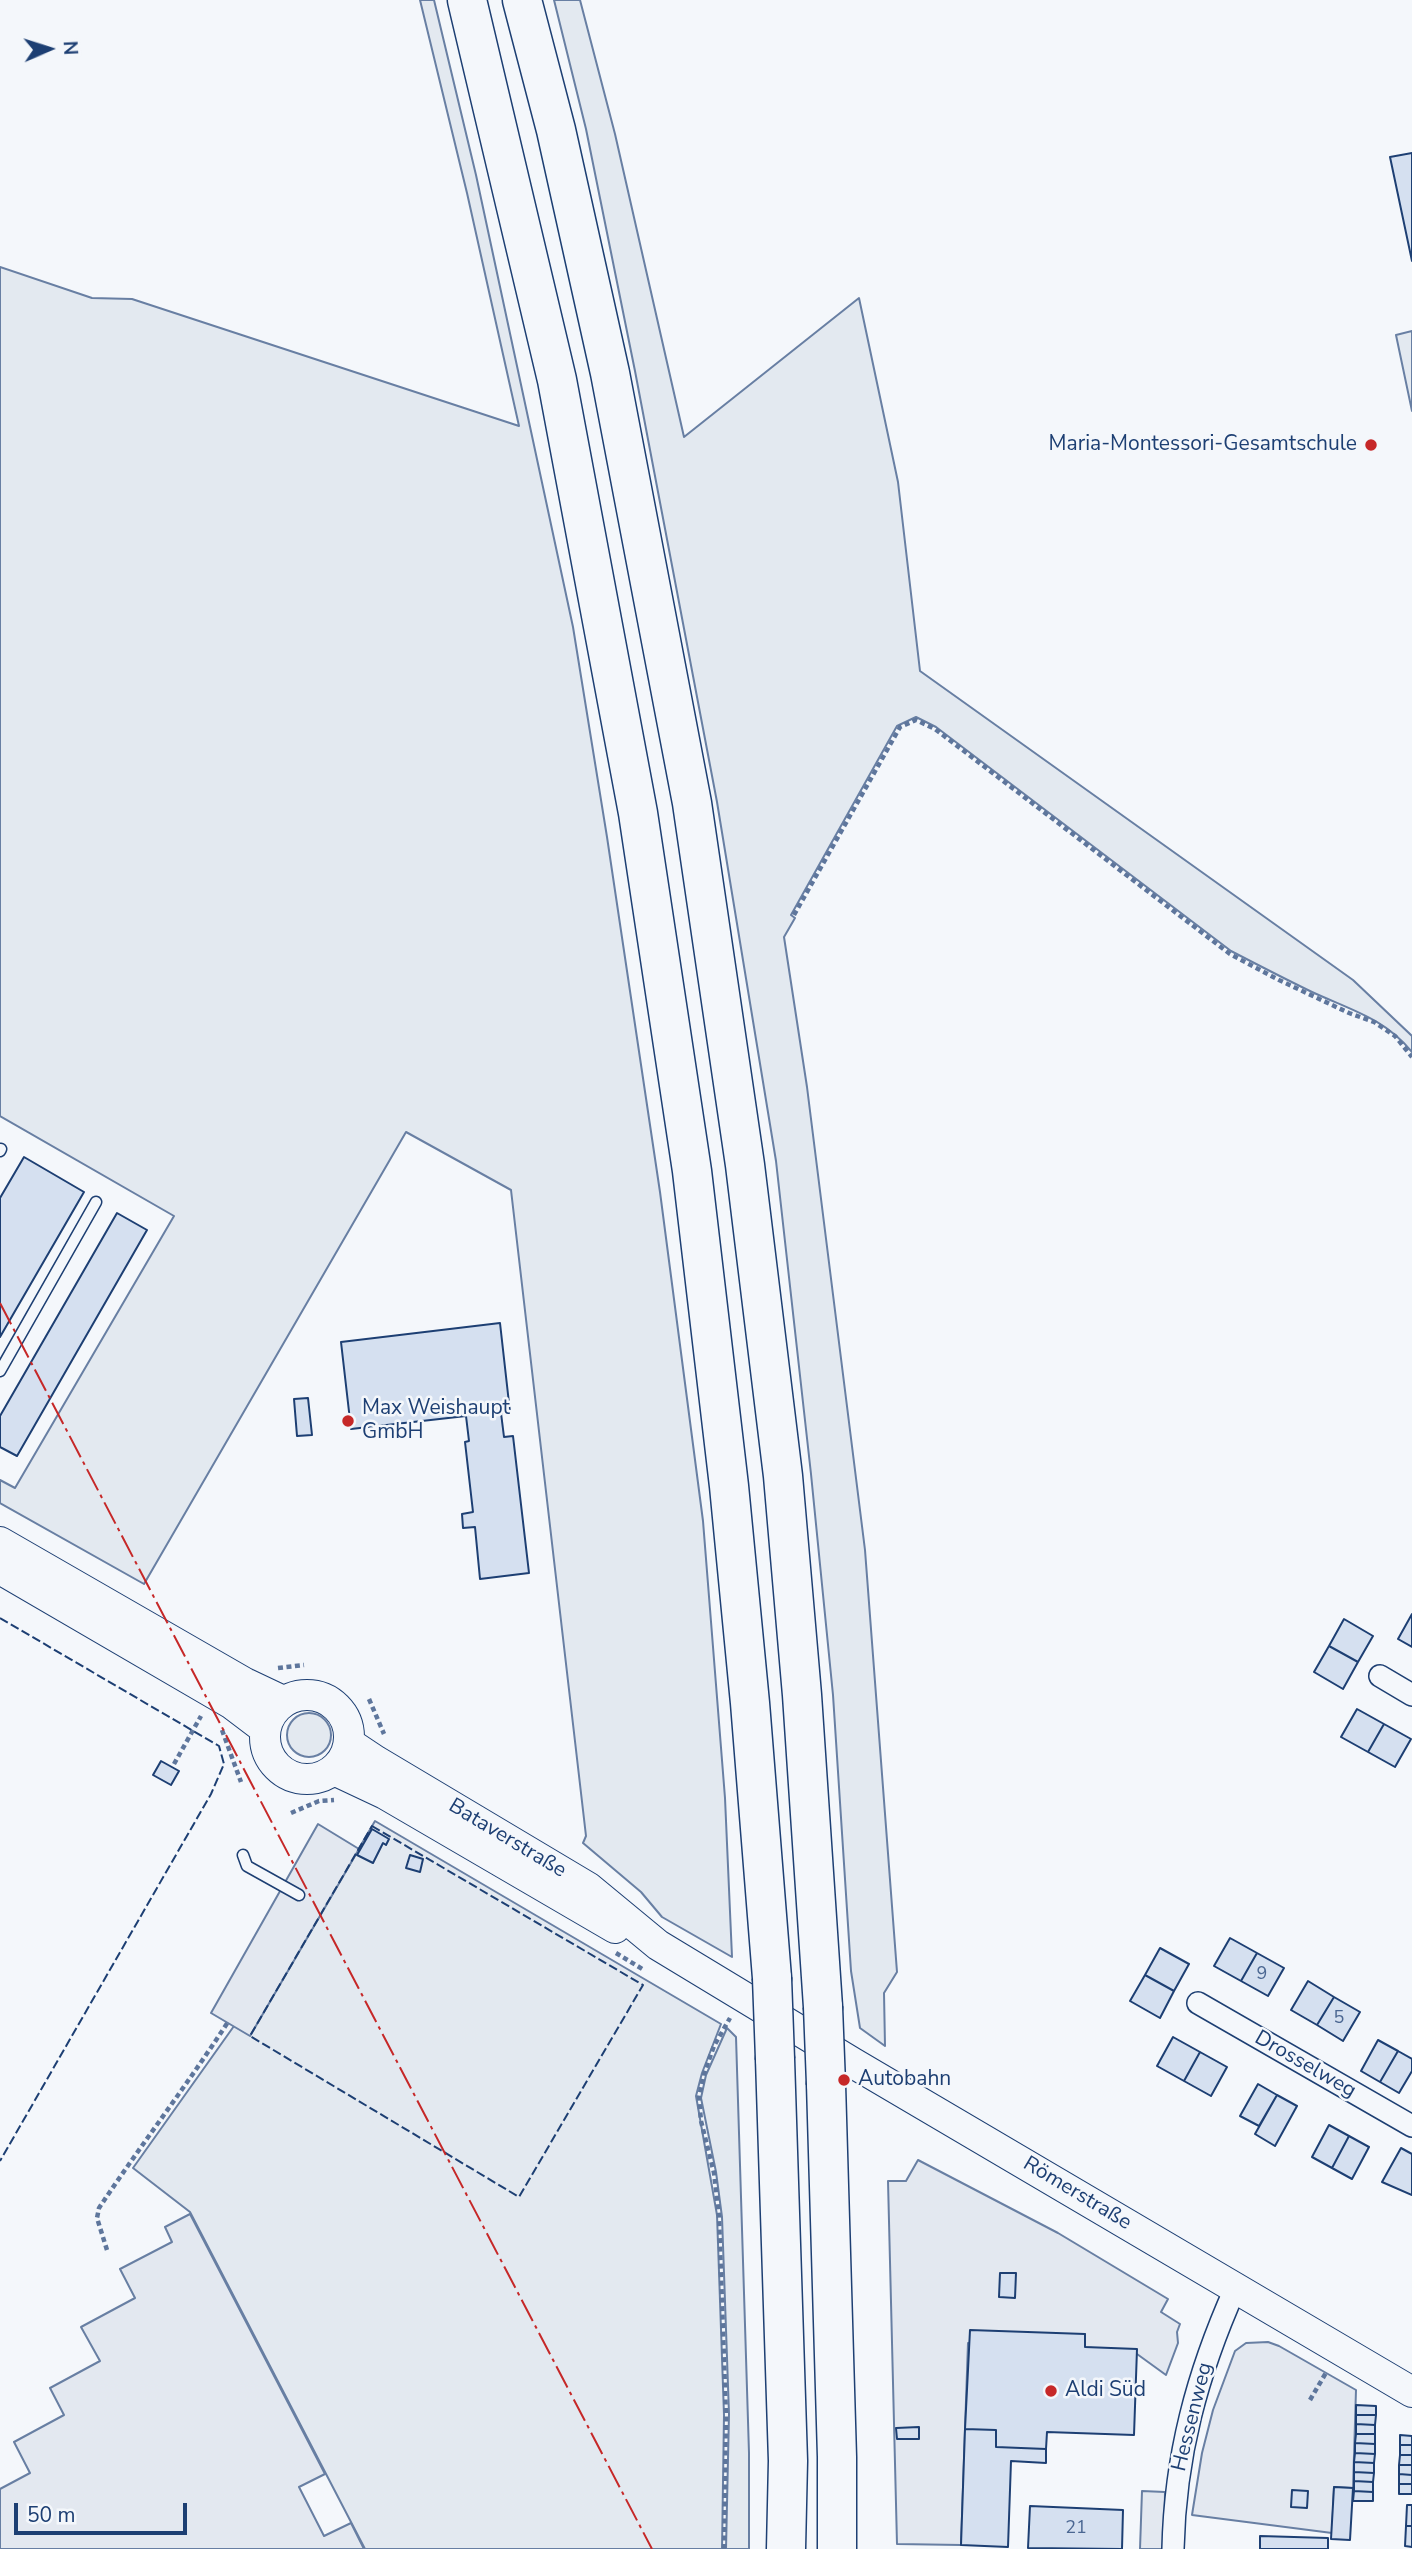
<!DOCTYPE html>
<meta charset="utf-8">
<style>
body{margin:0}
#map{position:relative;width:1412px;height:2549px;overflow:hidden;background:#f4f7fb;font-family:"Nunito Sans",sans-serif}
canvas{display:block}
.north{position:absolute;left:14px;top:14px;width:70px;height:70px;-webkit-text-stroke:5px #f4f7fb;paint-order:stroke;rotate:87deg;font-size:19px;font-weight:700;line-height:28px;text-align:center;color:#1d3f73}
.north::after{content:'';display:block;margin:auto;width:24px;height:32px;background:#1d3f73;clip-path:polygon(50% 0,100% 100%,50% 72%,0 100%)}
.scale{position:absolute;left:14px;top:2503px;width:173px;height:32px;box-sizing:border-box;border:4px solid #1d3f73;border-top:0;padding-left:9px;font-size:21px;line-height:24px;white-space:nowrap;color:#1d3f73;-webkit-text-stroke:5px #f4f7fb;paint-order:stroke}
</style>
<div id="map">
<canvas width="1412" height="2549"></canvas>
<div class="north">N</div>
<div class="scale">50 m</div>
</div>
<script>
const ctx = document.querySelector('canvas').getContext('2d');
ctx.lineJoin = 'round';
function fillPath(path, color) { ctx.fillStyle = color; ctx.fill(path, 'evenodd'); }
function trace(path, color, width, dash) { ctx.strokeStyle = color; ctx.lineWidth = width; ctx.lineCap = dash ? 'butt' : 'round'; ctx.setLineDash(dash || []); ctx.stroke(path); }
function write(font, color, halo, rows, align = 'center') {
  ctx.font = font + ' "Nunito Sans",sans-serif'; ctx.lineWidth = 5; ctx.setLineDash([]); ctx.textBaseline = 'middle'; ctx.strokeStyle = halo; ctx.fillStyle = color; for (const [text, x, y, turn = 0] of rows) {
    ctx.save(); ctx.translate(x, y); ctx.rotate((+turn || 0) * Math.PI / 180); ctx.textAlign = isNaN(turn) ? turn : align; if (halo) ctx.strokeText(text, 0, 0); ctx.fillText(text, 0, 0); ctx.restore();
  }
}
const green = new Path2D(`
 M420 0H434L476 175 573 627 607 837 660 1192 703 1521 725 1798 732 1957 662 1917 641 1892 583 1843 586 1836 511 1190 406 1132 144 1584 0 1503V1480L15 1488 174 1216 0 1116V267L92 298 132 299 519 426 467 193Z
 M554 0H580L615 134 684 437 859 298 898 482 920 671 1353 980 1412 1036V1052C1384 1018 1351 1010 1312 992 1285 979 1258 965 1231 951L936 727 916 717 897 726 791 915 795 918 784 937 807 1087 865 1550 897 1972 884 1993 885 2046 860 2028 851 1971 833 1695 811 1474 776 1161 717 802 635 371 586 129Z
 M1412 331V411L1396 335Z
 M287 1735a22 22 0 1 1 44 0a22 22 0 1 1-44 0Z
 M375 1821 721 2024 702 2073 696 2096 717 2215 724 2415 722 2549H365L190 2212 133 2168 234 2026 250 2035Z
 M727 2028 736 2037 749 2453V2549H726L729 2414 722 2217 716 2172 701 2098 706 2075Z`);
fillPath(green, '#e3e9f0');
trace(green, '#687fa3', 2);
const parking = new Path2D(`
 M318 1824 359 1849 250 2036 211 2013Z
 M918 2160 1058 2233 1168 2299 1161 2312 1180 2324 1177 2332 1178 2343 1166 2375 1137 2354 1085 2347V2334L968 2343 961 2545 897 2544 888 2181H906Z
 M190 2214 325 2474 299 2487 324 2536 351 2523 364 2549H0V2489L30 2473 14 2442 64 2415 50 2388 100 2361 81 2327 135 2298 120 2269 172 2242 165 2227Z
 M1268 2342 1279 2346 1356 2390 1353 2488 1334 2487 1332 2533 1192 2515 1202 2453 1213 2410 1235 2351 1246 2343Z
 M1142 2491 1165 2492 1164 2549H1140Z`);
fillPath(parking, '#e3e8f0');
trace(parking, '#687fa3', 2);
const building = new Path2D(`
 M1412 153V261L1390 157Z
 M24 1157 84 1192 0 1337V1198Z
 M117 1213 147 1230 17 1456 0 1447V1416Z
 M500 1323 510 1412 501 1413 504 1437 513 1436 529 1573 480 1579 475 1527 463 1528 462 1514 473 1512 465 1442 469 1441 466 1416 351 1429 341 1342Z
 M308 1398 312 1435 297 1436 294 1399Z
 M1412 1614V1647L1398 1639Z
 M1344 1619 1373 1636 1358 1662 1329 1646Z
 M1329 1646 1358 1662 1343 1689 1314 1672Z
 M1357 1709 1384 1724 1368 1752 1341 1737Z
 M1384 1724 1411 1739 1395 1767 1368 1752Z
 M161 1761 179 1771 171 1785 153 1775Z
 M372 1829 389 1839 386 1845 383 1843 373 1863 357 1855Z
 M410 1855 423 1859 420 1872 406 1868Z
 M1230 1938 1257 1953 1241 1981 1214 1966Z
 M1160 1948 1189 1964 1174 1991 1145 1975Z
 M1257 1953 1284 1968 1268 1996 1241 1981Z
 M1145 1975 1174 1991 1160 2018 1130 2001Z
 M1308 1981 1334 1997 1317 2025 1291 2010Z
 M1334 1997 1360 2012 1343 2041 1317 2025Z
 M1173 2037 1200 2052 1184 2081 1157 2066Z
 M1378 2040 1398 2051 1380 2082 1361 2071Z
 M1398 2051 1412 2059V2071L1399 2093 1380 2082Z
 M1200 2052 1227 2067 1211 2096 1184 2081Z
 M1258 2084 1277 2095 1259 2126 1240 2116Z
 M1277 2095 1297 2106 1275 2146 1255 2134Z
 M1329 2125 1349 2136 1332 2168 1312 2157Z
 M1349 2136 1369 2147 1352 2179 1332 2168Z
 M1401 2148 1412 2154V2195L1382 2182Z
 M1000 2273H1016L1015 2298 999 2297Z
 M970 2330 1085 2334V2347L1137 2349 1134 2435 1047 2432 1046 2449 996 2447V2430L965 2429Z
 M1356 2405 1376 2406V2415H1356Z
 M1356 2415H1376L1375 2425 1356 2424Z
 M1356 2424 1375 2425V2434H1356Z
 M919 2427V2439H897L896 2428Z
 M965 2429 996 2430V2447L1046 2449V2463L1011 2461 1008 2547 961 2545Z
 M1356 2434H1375V2444L1355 2443Z
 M1400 2435 1412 2436V2445H1400Z
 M1355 2443 1375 2444V2454L1355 2453Z
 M1400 2445H1412V2455H1400Z
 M1355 2453 1375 2454 1374 2463 1354 2462Z
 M1400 2455H1412V2465H1399Z
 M1354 2462 1374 2463V2473L1354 2472Z
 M1399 2465H1412V2475L1399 2474Z
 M1354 2472 1374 2473 1373 2482 1354 2481Z
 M1399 2474 1412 2475V2484H1399Z
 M1354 2481 1373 2482V2492L1354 2491Z
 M1399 2484H1412V2494H1399Z
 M1334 2487 1353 2488 1350 2540 1331 2539Z
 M1292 2490 1308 2491 1307 2508 1291 2507Z
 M1354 2491 1373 2492V2501H1353Z
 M1407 2505H1412V2526H1406Z
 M1030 2506 1123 2510 1122 2549 1028 2548Z
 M1406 2526H1412V2547L1405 2546Z
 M1260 2536 1328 2538V2549H1260Z`);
fillPath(building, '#d5e0f0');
trace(building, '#1d3f73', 2);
const lane = new Path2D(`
 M0 1151 1 1149
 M0 1371 96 1202
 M243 1855 247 1866 299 1895`);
const street = new Path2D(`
 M1380 1676 1412 1695
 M1198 2003 1412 2126
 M1173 2549C1175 2456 1197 2374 1235 2289`);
const secondary = new Path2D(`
 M0 1542 245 1683 283 1701
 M0 1569 232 1704 265 1729
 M265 1737a42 42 0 1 1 84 0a42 42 0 1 1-84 0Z
 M349 1743 376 1761 589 1888 658 1945 853 2063 1412 2392
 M334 1770 385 1794 615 1928`);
const highway = new Path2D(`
 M467 0 557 380 638 813 692 1171 729 1486 750 1703 772 1978
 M522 0 556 130 610 373 692 803 745 1165 783 1476 802 1695 823 2007
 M775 2059 788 2461 786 2549
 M826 2084 837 2457V2549`);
trace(lane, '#1d3f73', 13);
trace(street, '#1d3f73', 24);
trace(secondary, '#1d3f73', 32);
trace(highway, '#1d3f73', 41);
trace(new Path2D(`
 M794 915 900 727 916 720 935 729 1230 954 1279 980 1349 1013 1374 1022 1395 1036 1412 1057
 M278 1668 304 1665
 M369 1699 384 1734
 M222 1730 241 1782
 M174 1764 201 1716
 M291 1813 319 1801 334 1800
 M616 1953 644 1970
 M107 2250 97 2218 99 2208C141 2145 187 2085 228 2022
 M1310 2400 1327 2371
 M724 2549 726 2415 719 2216 714 2173 701 2121 699 2097 704 2074 714 2046 730 2018`), '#5e769c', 4.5, [5, 3.5]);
trace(lane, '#f4f7fb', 10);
trace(street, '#f4f7fb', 21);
trace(secondary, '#f4f7fb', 30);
trace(highway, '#f4f7fb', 38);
const highwayBridge = new Path2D(`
 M772 1978 775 2059
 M823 2007 826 2084`);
trace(highwayBridge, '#1d3f73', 41, []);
trace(highwayBridge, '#f4f7fb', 38);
trace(new Path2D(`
 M0 1618 219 1746 224 1764 211 1794 0 2161
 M372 1826 643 1985 519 2197 250 2036Z`), '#1d3f73', 2, [9, 3.5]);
trace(new Path2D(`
 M0 1303 652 2549`), '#c62828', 2, [24, 5, 3.5, 5]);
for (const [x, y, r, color] of [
 [1371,445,7,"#c62828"],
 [348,1421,7,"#c62828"],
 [844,2080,7,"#c62828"],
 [1051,2391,7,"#c62828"]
]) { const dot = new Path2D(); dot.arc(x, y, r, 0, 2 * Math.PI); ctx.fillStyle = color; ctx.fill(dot); trace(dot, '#f4f7fb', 2.5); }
write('18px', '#4b6792', null, [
 ["9",1262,1975],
 ["5",1339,2019],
 ["21",1076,2529]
]);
write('21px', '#1d3f73', '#f4f7fb', [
 ["Maria-Montessori-Gesamtschule",1357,445,"right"],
 ["Max Weishaupt",362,1409],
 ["GmbH",362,1433],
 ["Autobahn",858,2080],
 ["Aldi Süd",1065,2391]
], 'left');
write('21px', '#1d3f73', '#f4f7fb', [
 ["Bataverstraße",507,1839,31],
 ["Drosselweg",1305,2065,30],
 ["Römerstraße",1077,2194,31],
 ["Hessenweg",1193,2417,-76]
]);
</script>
